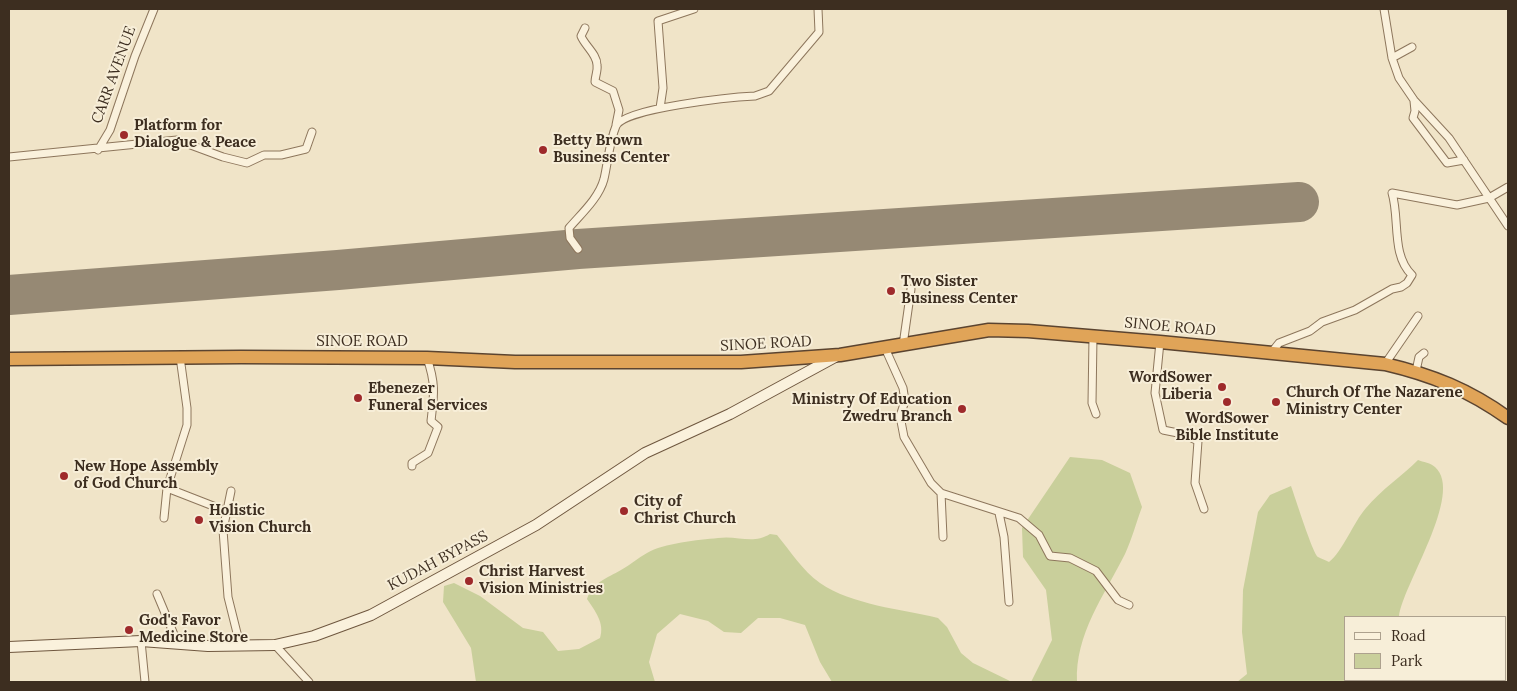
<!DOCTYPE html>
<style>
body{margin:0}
#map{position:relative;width:1517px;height:691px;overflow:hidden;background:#f0e4c8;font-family:Lora,serif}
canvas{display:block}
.frame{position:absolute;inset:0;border:10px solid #3d2e20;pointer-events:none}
.legend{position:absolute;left:1344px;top:616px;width:162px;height:65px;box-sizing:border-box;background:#f7eed8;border:1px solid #ada18e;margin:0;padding:6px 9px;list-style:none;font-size:15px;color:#3d2e20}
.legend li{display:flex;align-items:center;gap:10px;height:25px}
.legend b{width:25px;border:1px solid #ada18e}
</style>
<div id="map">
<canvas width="1517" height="691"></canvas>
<div class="frame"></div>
<ul class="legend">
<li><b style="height:6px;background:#faf1dc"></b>Road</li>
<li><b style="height:14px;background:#c9cf9b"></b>Park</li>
</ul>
</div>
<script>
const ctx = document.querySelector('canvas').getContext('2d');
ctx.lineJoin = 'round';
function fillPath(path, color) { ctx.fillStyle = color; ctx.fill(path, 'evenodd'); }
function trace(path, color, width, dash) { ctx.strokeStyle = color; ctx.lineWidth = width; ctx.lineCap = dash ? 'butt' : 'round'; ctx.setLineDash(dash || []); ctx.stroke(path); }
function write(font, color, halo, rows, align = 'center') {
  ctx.font = font + ' Lora,serif'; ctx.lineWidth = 4; ctx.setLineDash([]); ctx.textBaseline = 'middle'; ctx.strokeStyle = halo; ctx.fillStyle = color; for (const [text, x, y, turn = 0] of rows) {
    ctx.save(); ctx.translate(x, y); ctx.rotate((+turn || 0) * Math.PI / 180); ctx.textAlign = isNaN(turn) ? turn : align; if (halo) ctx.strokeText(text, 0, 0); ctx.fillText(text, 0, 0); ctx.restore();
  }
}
fillPath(new Path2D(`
 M1070 457 1102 460 1130 473 1142 507C1136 523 1132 539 1125 554 1104 596 1075 634 1077 682H1031L1052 640 1046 590 1023 557 1022 528Z
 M1418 460C1423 462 1431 463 1435 467 1465 493 1402 586 1399 617H1346V680H1399V682H1237L1247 674 1242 632 1243 590 1258 512 1270 495 1291 486C1295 497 1313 554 1318 557 1321 559 1326 560 1329 562 1343 551 1353 523 1366 508 1381 490 1402 476 1418 460Z
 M770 534 777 535C791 552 802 570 820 583 852 605 901 609 938 618L947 627 961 653 973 663 1010 681 1025 682H832L820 662 805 625 780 618H758L741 633 724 632 708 621 680 614 657 634 649 662 655 682H476L471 648 443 602 444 586 454 583 480 596 523 628 543 632 558 651 579 649 600 638C605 623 595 611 587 599 592 583 607 578 621 570 630 565 638 558 647 553 664 543 698 540 718 538 738 535 752 545 770 534Z`), '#c9cf9b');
trace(new Path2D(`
 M9 295 338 270 578 249 1299 202`), '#968974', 40);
const street = new Path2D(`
 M1384 9 1392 58 1399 78 1414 100 1449 138 1508 226
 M585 28 581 36C585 46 597 54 597 65 598 71 595 76 595 82L613 91 619 110 616 125
 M1392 58 1412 47
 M1414 101 1415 111 1413 118 1447 163 1464 160
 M660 108 663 88 658 21 694 9
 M98 150 110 130 135 56 154 9
 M9 157 177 140 223 157 247 163 264 155H281L306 149 312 132
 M578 249 570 238 569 228C581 214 599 198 604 179 608 162 609 143 616 126 624 108 733 97 755 96L769 91 819 32 818 9
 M1093 337 1092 403 1096 414
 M1160 342 1155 393 1163 430 1183 434 1198 441 1195 483 1204 509
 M903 345 911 289
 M885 348 903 388 905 401 900 416 904 437 931 483 941 493 1019 518 1039 535 1050 556 1070 558 1096 571 1118 600 1129 605
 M1271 353 1279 343 1310 331 1322 322 1355 310 1392 289 1401 287 1407 283 1412 275C1391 255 1400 219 1392 193L1457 205 1489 198 1508 187
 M1385 364 1418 316
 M1416 371 1419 357 1424 353
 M412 466V463L428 453 438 427 431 421C434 395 436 384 427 358
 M167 488 226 511
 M231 491 223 530 228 597 240 645
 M941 493 943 537
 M999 513 1004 537 1009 602
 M164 518 167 488 187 425V408L180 357
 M157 594 178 644
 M141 641 145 682
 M275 645 309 682`);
const secondary = new Path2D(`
 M9 647 141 641 208 646 275 645 314 636 371 615 536 525 645 453 730 414 835 357`);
const highway = new Path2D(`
 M9 359 241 357 427 358 515 362H741L840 355 989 330 1028 331 1160 342 1385 364C1432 375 1469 390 1508 418`);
trace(street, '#8d765c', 9);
trace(secondary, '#6f573f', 12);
trace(highway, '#5b4430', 15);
trace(street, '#faf1dc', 7);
trace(secondary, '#faf1dc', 10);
trace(highway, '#e0a458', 12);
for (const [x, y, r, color] of [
 [124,135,5,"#9e2a2b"],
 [543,150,5,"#9e2a2b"],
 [891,291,5,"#9e2a2b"],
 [1222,387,5,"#9e2a2b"],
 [358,398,5,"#9e2a2b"],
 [1227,402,5,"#9e2a2b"],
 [1276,402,5,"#9e2a2b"],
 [962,409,5,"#9e2a2b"],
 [64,476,5,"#9e2a2b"],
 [624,511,5,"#9e2a2b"],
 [199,520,5,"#9e2a2b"],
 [469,581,5,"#9e2a2b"],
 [129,630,5,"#9e2a2b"]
]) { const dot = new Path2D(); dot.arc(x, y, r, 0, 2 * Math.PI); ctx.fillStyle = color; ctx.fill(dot); trace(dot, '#f7eed8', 2); }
write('15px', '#3d2e20', '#f7eed8', [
 ["CARR AVENUE",114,75,-70],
 ["SINOE ROAD",1170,327,5],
 ["SINOE ROAD",362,342],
 ["SINOE ROAD",766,344,-3],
 ["KUDAH BYPASS",438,561,-28]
]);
write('bold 15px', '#3d2e20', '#f7eed8', [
 ["Platform for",134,126],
 ["Dialogue & Peace",134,143],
 ["Betty Brown",553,141],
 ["Business Center",553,158],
 ["Two Sister",901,282],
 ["Business Center",901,299],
 ["WordSower",1212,378,"right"],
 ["Liberia",1212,395,"right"],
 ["Ebenezer",368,389],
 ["Funeral Services",368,406],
 ["Church Of The Nazarene",1286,393],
 ["Ministry Center",1286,410],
 ["Ministry Of Education",952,400,"right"],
 ["Zwedru Branch",952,417,"right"],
 ["WordSower",1227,419,"center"],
 ["Bible Institute",1227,436,"center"],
 ["New Hope Assembly",74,467],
 ["of God Church",74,484],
 ["City of",634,502],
 ["Christ Church",634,519],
 ["Holistic",209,511],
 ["Vision Church",209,528],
 ["Christ Harvest",479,572],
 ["Vision Ministries",479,589],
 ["God's Favor",139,621],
 ["Medicine Store",139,638]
], 'left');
</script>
